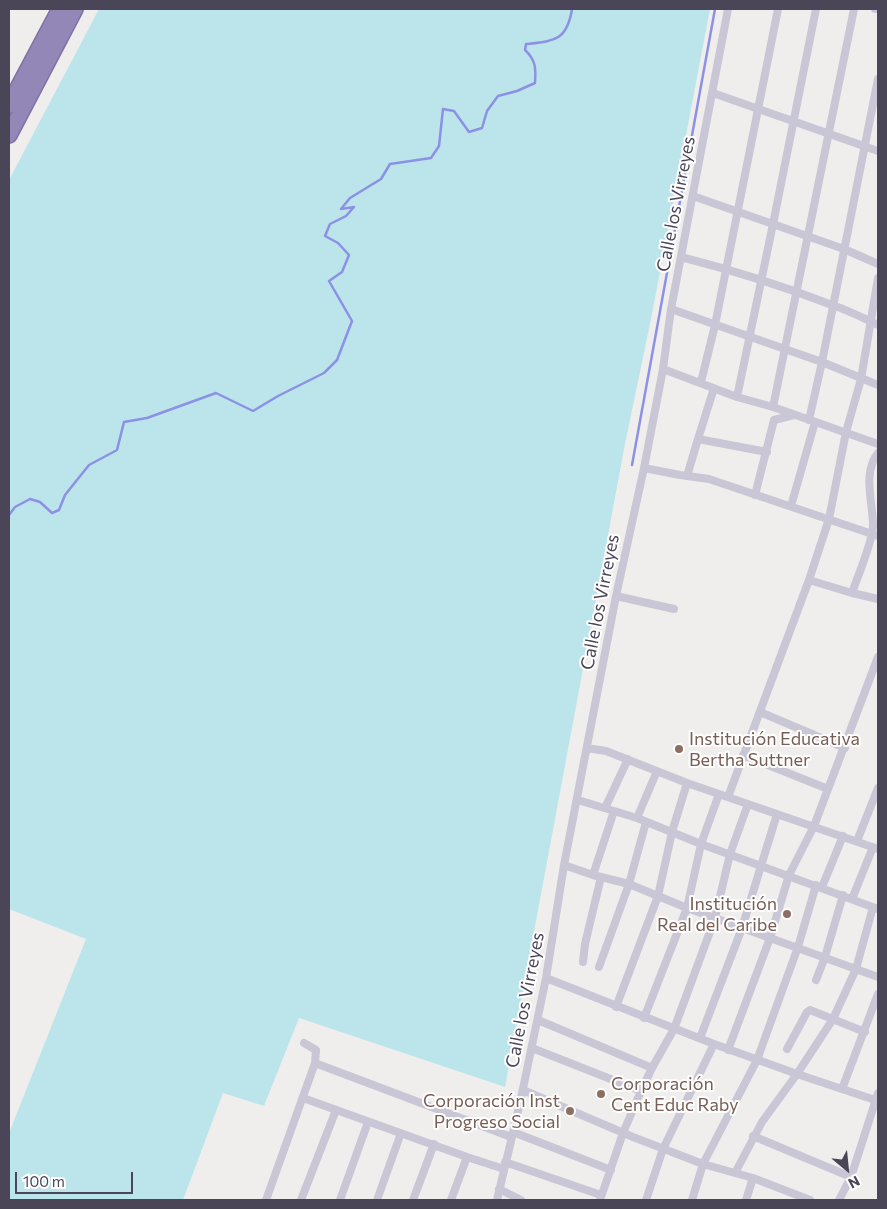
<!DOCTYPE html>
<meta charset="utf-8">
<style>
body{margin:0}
#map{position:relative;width:887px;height:1209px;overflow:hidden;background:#efeeec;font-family:Commissioner,sans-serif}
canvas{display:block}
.frame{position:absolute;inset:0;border:10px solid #4a4658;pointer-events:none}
.north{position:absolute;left:822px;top:1144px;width:50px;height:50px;-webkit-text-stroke:4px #fff;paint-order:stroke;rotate:152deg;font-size:14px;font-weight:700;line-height:20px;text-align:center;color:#4a4658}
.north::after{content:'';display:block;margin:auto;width:18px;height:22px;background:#4a4658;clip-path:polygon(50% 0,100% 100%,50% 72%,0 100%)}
.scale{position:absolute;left:15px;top:1172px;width:118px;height:22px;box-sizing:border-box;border:2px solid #4a4658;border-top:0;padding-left:6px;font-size:15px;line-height:18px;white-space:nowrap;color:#4a4658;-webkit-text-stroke:4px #fff;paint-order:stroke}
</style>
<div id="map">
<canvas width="887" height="1209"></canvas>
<div class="frame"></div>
<div class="north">N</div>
<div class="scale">100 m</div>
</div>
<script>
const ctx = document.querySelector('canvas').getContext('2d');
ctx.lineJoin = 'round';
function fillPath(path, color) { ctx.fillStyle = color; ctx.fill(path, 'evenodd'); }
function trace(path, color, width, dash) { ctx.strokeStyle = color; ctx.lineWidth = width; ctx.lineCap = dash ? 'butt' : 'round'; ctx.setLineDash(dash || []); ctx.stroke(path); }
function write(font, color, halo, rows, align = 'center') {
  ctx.font = font + ' Commissioner,sans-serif'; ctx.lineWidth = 4; ctx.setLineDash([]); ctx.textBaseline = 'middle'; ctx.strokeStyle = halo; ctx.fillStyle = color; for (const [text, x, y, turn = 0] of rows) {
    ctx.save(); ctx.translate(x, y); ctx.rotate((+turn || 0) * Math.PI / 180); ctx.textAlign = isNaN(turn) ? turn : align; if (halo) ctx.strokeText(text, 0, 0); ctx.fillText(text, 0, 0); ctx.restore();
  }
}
fillPath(new Path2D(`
 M99 9H710L652 314 625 444 505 1087 299 1018 264 1106 223 1093 183 1200H9V1133L86 939 9 909V180Z`), '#bce5eb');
trace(new Path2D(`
 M632 465 715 9
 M9 515 15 507 30 499 40 502 52 513 59 510 65 495 89 465 117 450 124 422 147 418 216 393 253 411 278 396 324 373 337 360 352 321 329 281 342 272 349 255 338 243 325 236 330 224 346 216 354 207 341 209 350 198 381 179 390 164 431 158 439 146 443 109 454 111 469 132 482 128 487 111 498 96 517 91 535 83C536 69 536 60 525 50L526 44C554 41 567 41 572 9`), '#8c91e5', 2.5);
const highway = new Path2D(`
 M9 105 60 9
 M9 135 75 9`);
trace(highway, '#7f72a4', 18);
trace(new Path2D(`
 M875 9H878
 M713 93 878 151
 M693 196 844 249 878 264
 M681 257C732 270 783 286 832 305 848 310 863 318 878 325
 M671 309 822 362 878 385
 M663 369 737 397 773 407 878 444
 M701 382 715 325 778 9
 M737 397 773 224 816 9
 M773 407 854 9
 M809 420 822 362 878 79
 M698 439 714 388
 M644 468 680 475 709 479 878 536
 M687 476 698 439 767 452
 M755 495 774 420 794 415
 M791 506 815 422
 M809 580 852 593 878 599
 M852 593C858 575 872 544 873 526 873 502 862 473 878 453
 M616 596 674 609
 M760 712 845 748
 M587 748 606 751 687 783 878 849
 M743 755 828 789
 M728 797 809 580 829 519 846 432 861 379 878 278
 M578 800 637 818 701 844 878 909
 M605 808 628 759
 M637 818 657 771
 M857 841 878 788
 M564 865 593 875 629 884 687 908 878 977
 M593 875 614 811
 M822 887 843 836
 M852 899 873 847
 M583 962 585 944 601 877
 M599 967 629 884 646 822
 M546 978 714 1044 797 1074 878 1101
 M816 980 825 957 843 895
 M616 1007 658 896 672 832 687 783
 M644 1018 687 908 701 844 719 794
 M538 1020 652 1068
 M700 1038 742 928 777 814
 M532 1048 641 1091
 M787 1049 807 1012 810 1010 865 1032
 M728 1050 770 938 789 875 814 826 878 657
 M315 1063 511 1137
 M842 1089 878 994
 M523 1090 633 1137 703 1164 753 1178 810 1200
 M303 1098 467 1157 504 1169
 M513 1132 611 1170
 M753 1136 851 1177
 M505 1162 601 1195
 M735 1173 762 1122 797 1074 833 1019 856 969 873 907
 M499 1189 521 1200
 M266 1200 315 1063 316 1050 304 1043
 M301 1200 336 1110
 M340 1200 368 1122
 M377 1200 401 1133
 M413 1200 434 1144
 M451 1200 467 1157
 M497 1200 520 1103 546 978 564 865 616 596 644 468 663 369 671 309 728 9
 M600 1200 623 1133 641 1091 652 1068 674 1029 715 918 730 854 748 804
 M646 1200 663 1149 714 1044
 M692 1200 703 1164 757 1060 798 947 816 885
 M746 1200 753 1178
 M839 1200 851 1177 878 1093`), '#c9c6d6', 8);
trace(highway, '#9387b8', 15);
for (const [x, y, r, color] of [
 [679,749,5,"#8d6e63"],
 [787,914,5,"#8d6e63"],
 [601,1094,5,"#8d6e63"],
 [570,1111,5,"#8d6e63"]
]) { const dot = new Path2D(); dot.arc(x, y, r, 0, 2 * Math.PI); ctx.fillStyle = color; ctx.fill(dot); trace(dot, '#fff', 2); }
write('18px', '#4a4658', '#fff', [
 ["Calle los Virreyes",676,204,-79],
 ["Calle los Virreyes",600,602,-79],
 ["Calle los Virreyes",525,1000,-79]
]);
write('18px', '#785e54', '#fff', [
 ["Institución Educativa",689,739],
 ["Bertha Suttner",689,760],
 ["Institución",777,904,"right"],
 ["Real del Caribe",777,925,"right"],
 ["Corporación",611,1084],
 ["Cent Educ Raby",611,1105],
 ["Corporación Inst",560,1101,"right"],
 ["Progreso Social",560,1122,"right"]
], 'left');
</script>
